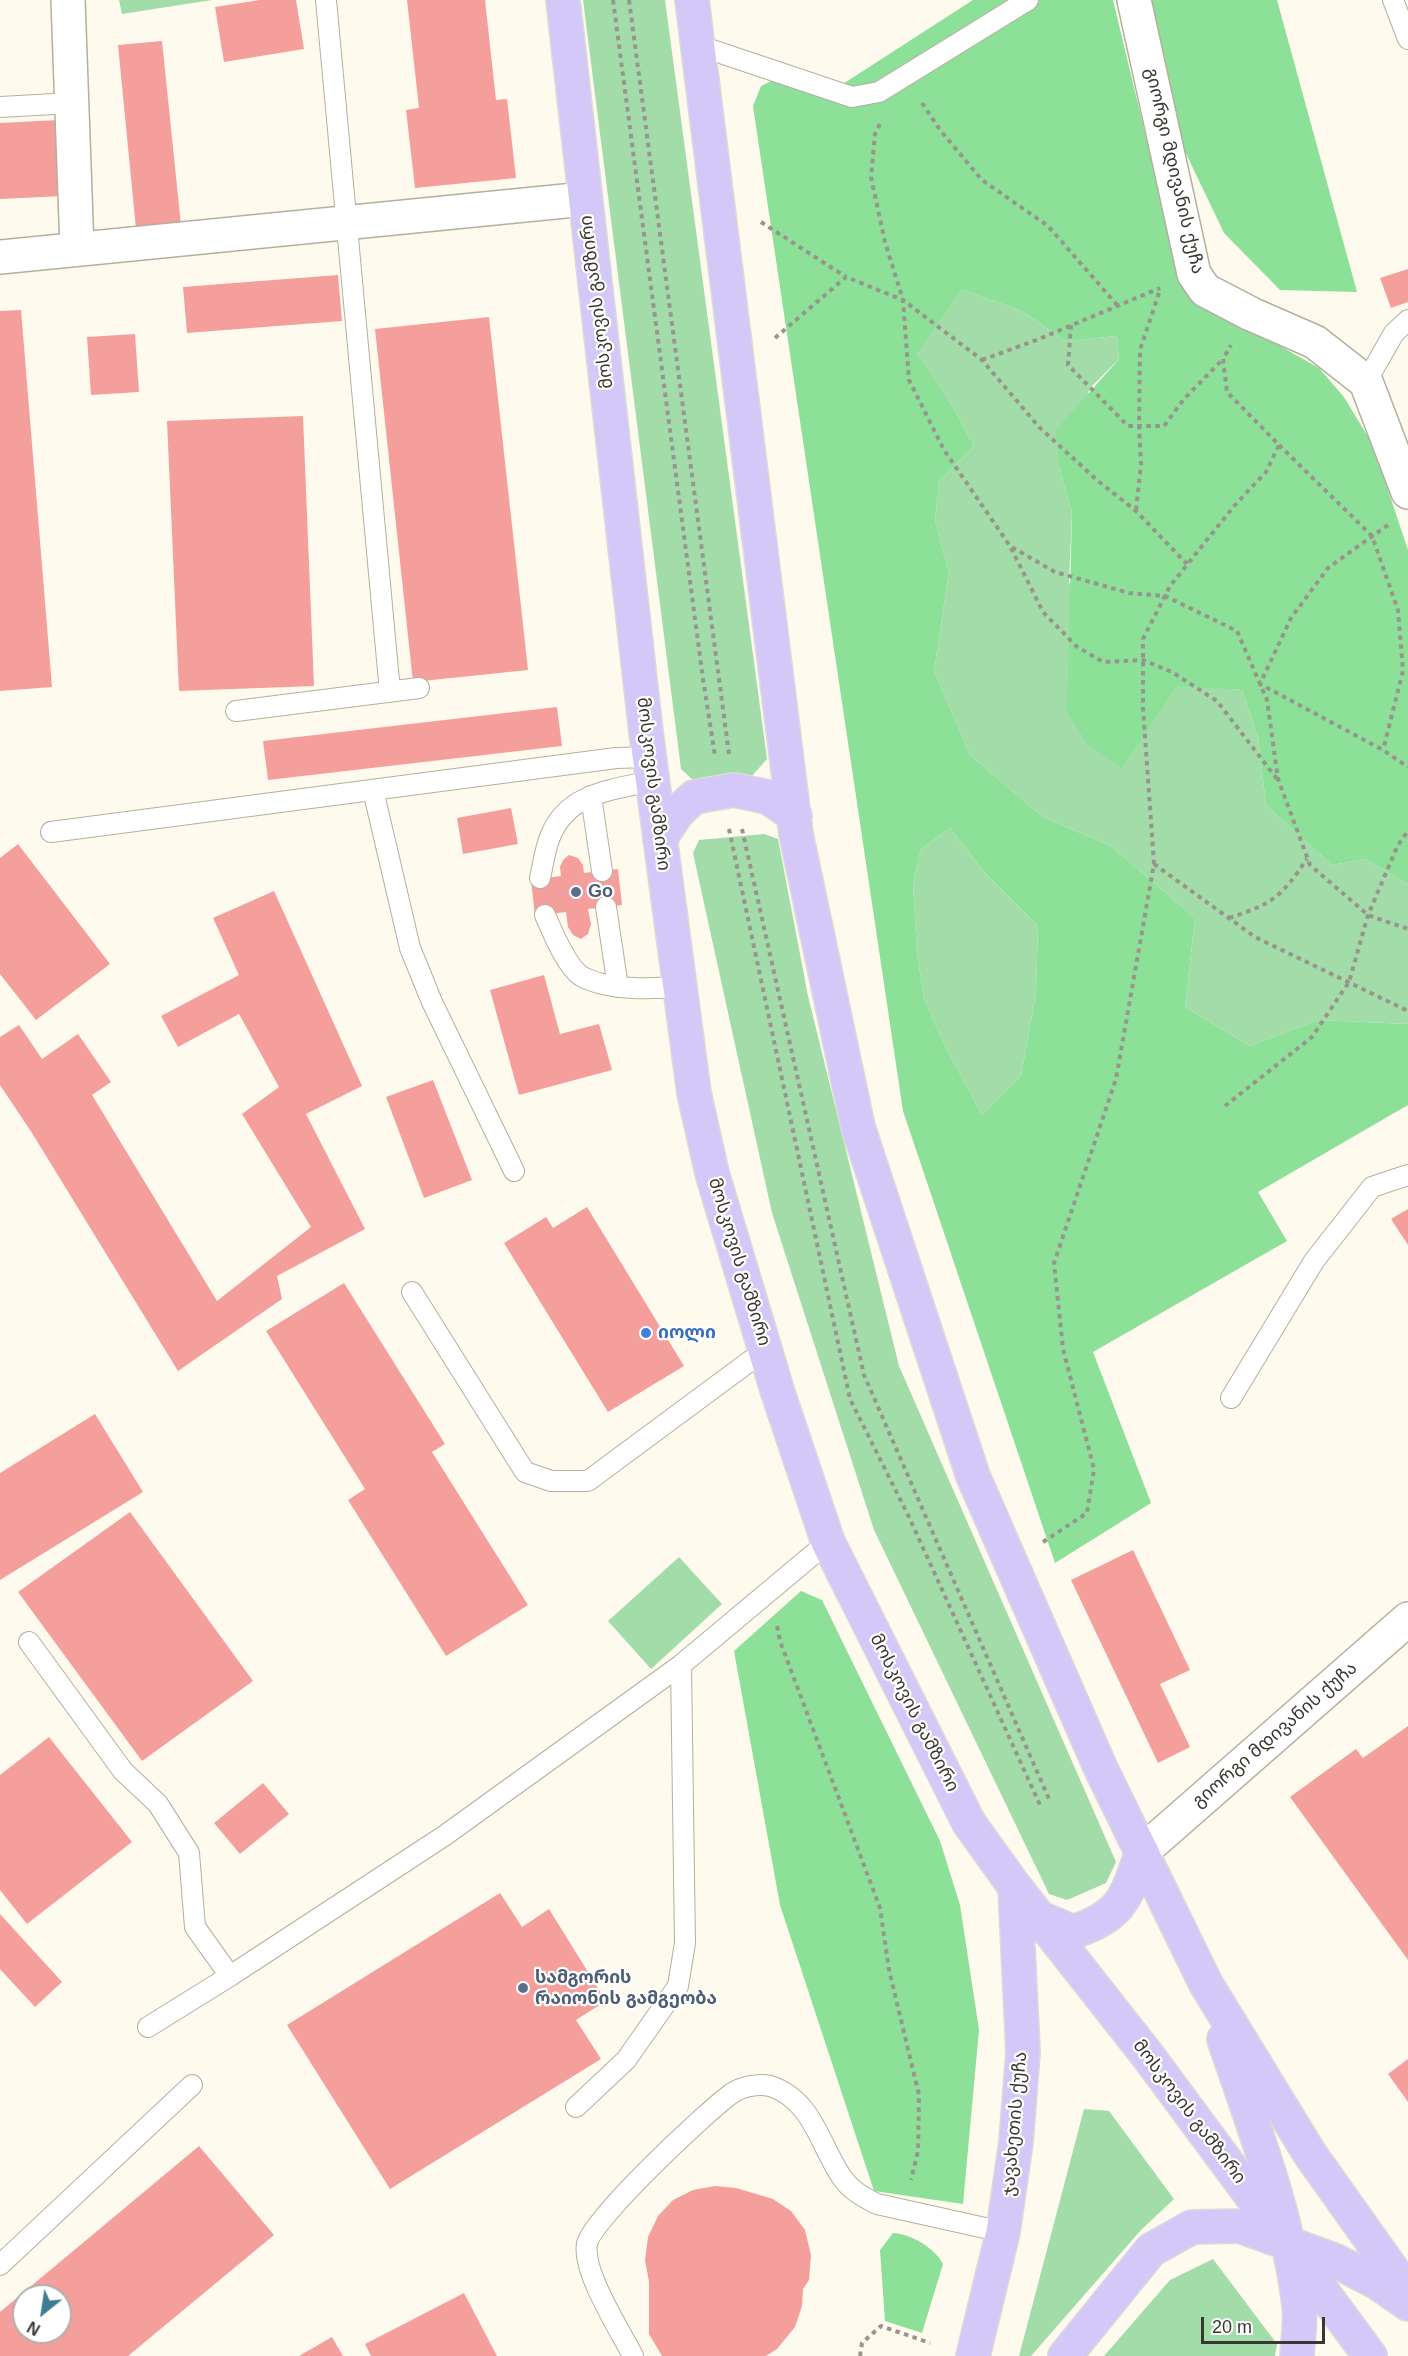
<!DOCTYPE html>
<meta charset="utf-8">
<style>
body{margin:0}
#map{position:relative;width:1408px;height:2356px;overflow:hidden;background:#fefaed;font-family:Arial,sans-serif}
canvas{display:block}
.north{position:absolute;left:12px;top:2284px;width:60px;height:60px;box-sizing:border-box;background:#fff;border:2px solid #b0afad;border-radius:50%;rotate:210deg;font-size:16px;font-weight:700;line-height:24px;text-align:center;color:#393731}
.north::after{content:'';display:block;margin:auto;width:21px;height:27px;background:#3f7d93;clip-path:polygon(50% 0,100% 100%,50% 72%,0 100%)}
.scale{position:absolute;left:1201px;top:2317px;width:124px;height:27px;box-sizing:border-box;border:3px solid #393731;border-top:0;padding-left:8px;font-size:18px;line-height:21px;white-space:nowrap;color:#393731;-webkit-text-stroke:4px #fff;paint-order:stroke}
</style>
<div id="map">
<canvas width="1408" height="2356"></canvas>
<div class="north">N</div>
<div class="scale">20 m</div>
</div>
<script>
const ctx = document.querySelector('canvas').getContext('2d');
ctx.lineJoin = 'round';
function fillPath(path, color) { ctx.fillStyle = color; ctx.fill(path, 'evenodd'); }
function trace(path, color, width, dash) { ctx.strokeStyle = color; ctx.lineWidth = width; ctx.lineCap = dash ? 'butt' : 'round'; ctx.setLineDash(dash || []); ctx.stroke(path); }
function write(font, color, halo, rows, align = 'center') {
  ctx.font = font + ' Arial,"Noto Sans Georgian",sans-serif'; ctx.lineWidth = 4.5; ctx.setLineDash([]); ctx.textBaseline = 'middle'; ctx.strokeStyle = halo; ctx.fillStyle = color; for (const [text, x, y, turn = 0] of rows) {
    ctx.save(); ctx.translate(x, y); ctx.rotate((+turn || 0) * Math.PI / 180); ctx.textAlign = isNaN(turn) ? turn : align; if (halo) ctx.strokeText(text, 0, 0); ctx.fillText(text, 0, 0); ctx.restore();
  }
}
fillPath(new Path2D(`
 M119 0H212L122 14Z
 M583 0H665L767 759 751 777 694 781 681 769Z
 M962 290 1020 310 1066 341 1117 336 1119 359 1090 388 1059 466 1072 513 1069 581 1122 767 1177 685 1242 690 1258 737 1266 805 1332 865 1365 859 1408 884V1024L1318 1020 1250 1046 1185 1007 1195 918 1111 846 1043 817 970 755 934 671 949 572 935 522 939 481 974 446 953 407 915 354Z
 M950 828 985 873 1038 926 1036 993 1021 1076 982 1115 943 1042 924 998 917 953 913 883 921 849Z
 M764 834 778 839 808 996 899 1366 1116 1862 1106 1883 1067 1900 1049 1894 874 1530 772 1213 693 853 699 840Z
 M679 1557 722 1604 651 1669 608 1621Z
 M1084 2109 1109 2111 1174 2199 1141 2230 1031 2356H1019Z
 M1213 2259 1277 2344 1275 2356H1104L1170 2280Z`), '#a2dca9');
fillPath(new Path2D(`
 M973 0H1113L1181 283 1257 333 1319 368 1344 397 1373 445 1408 550V884L1365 859 1332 865 1266 805 1258 737 1242 690 1177 686 1122 768 1089 746 1067 712 1072 513 1059 466 1056 430 1119 359 1117 336 1066 341 1020 310 962 290 916 354 953 407 974 446 939 481 935 522 949 572 934 671 970 755 1043 817 1111 846 1195 918 1185 1007 1250 1046 1318 1020 1408 1024V1105L1258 1192 1287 1241 1093 1352 1151 1503 1055 1563 903 1111 753 106 761 86 782 76 835 89ZM950 828 985 873 1038 926 1036 993 1021 1076 982 1115 943 1042 924 998 917 953 913 883 921 849Z
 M1146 0H1277L1357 292 1280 290 1224 233 1157 93Z
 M801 1591 822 1600 940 1841 960 1905 979 2030 963 2204 874 2191 780 1905 734 1651Z
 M893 2233C911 2234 935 2248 943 2264L922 2333 885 2321 880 2250Z`), '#8ce098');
fillPath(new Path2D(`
 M260 0H296L304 49 224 62 215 7Z
 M407 0H485L496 100 507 99 516 178 415 188 406 110 419 108Z
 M162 41 181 225 136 229 118 45Z
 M59 120 63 196 0 199V123Z
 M1408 269V302L1391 308 1380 278Z
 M338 275 342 321 187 333 183 287Z
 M21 310 52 687 0 691V311Z
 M489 317 528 670 413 682 375 329Z
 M135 334 139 392 91 395 87 337Z
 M303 416 314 686 179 691 167 421Z
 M557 707 562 746 268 780 263 741Z
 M511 808 518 844 463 854 457 818Z
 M18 844 110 964 36 1020 0 974V858Z
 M569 855 578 858 583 865 584 873 618 869 622 905 588 909 591 924 588 934 581 939 573 935 568 927 566 912 535 916 531 880 561 876 560 867 563 860Z
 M274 891 362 1086 306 1114 365 1229 277 1276 282 1299 178 1371 32 1133 0 1085V1037L19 1025 42 1059 78 1034 111 1082 92 1095 217 1301 311 1227 242 1114 279 1087 239 1014 178 1047 161 1016 239 975 213 918Z
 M544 975 560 1034 599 1024 612 1070 519 1095 490 990Z
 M433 1080 472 1180 424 1198 386 1097Z
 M587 1207 684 1366 608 1412 504 1243 546 1217 553 1228Z
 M1408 1209V1245L1391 1219Z
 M344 1283 445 1444 432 1452 528 1605 446 1656 348 1500 365 1489 266 1331Z
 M95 1414 143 1492 0 1580V1473Z
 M130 1512 253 1681 142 1761 18 1592Z
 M1133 1550 1190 1670 1160 1684 1190 1747 1158 1763 1071 1580Z
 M1408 1726V1960L1290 1797 1356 1749 1363 1758Z
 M49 1737 132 1842 27 1924 0 1890V1775Z
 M263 1783 289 1814 240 1854 214 1823Z
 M500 1893 522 1927 549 1909 606 2001 576 2020 601 2059 390 2189 287 2025Z
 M0 1914 62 1982 35 2007 0 1969Z
 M1408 2059V2102L1388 2074Z
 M199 2146 274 2235 128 2356H0V2312ZM24 2296H60V2332H24Z
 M715 2186 736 2188 773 2199 791 2211 805 2230 811 2255 809 2280 803 2289 802 2306 795 2327 777 2349 766 2356H662L649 2334V2282L645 2260 648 2237 658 2216 673 2200 693 2190Z
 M464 2293 497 2356H371L365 2344Z
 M332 2337 343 2356H299Z`), '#f59f9d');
const lane = new Path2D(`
 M326 0 390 692
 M1393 0 1408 39
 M697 45 852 97 879 92 1028 0
 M0 107 72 103
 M1366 382 1394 333 1408 320
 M236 711 419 688
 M373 790 410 948 432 1002 514 1171
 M591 796 602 871
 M51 832 616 758 649 757
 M540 878C543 865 545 849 550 837 567 793 611 790 652 781
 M606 907 618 987
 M545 915C552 931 566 966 581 976 606 990 651 990 679 986
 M412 1292 525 1472 551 1481H588L750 1361 765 1352
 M1231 1398 1314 1261 1372 1187 1408 1175
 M29 1642 123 1771 158 1804 189 1853 195 1927 230 1976
 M148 2027 230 1976 444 1836 681 1665 828 1542
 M576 2107 626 2060 678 1986 685 1943 681 1665
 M0 2265 192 2085
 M633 2356C620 2330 582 2272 587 2244 591 2220 706 2112 731 2094 740 2087 758 2083 770 2086 812 2099 820 2145 841 2176 850 2190 863 2197 877 2204L1003 2232`);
const street = new Path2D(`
 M68 0 77 249
 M1134 0 1194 274 1205 290 1251 314 1315 342 1366 382 1408 492
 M0 257 585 199
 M1142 1852 1408 1619`);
const primary = new Path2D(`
 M563 0 646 732 694 1093 712 1173 778 1393 828 1542 969 1823 1015 1887 1148 2056 1370 2356
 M692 0 796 834 858 1127 973 1476 1101 1769 1206 1984 1310 2154 1408 2292
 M660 839 677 813 694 797 734 790 768 797 795 816
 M1038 1917 1073 1932C1122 1916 1126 1898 1142 1852
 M1224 2039C1253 2126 1288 2214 1299 2305 1301 2321 1298 2340 1297 2356
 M973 2356 1003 2232 1016 2142 1023 2052 1015 1887
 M1065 2356 1151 2250 1192 2227 1240 2226 1287 2243 1336 2261 1378 2283 1408 2304`);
trace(lane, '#b4af9f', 22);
trace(street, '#b4af9f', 36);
trace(primary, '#dbdbda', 36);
trace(new Path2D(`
 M613 0 703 679 715 756
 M629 0 729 754
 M922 103 940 130 982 180 1048 226 1118 306
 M880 124 875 134 871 177 885 242 903 300 909 380 944 450 1010 546 1055 572 1129 593 1165 596 1237 631 1267 700 1278 779 1310 865 1368 915 1408 929
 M761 222 846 277
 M1071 325 1068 365 1128 426H1164L1184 399 1223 359
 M775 338 846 277 903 300 982 360 1039 427 1098 481 1136 511 1187 564
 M982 360 1039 339 1160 288
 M1279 445 1372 536 1398 610 1403 671 1383 750
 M1136 510 1141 464 1139 426 1140 350 1160 290
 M1388 525 1328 568 1291 618 1260 684 1383 750 1408 767
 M1011 548 1043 612 1076 646 1103 662 1143 660 1172 672 1217 701 1277 779
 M729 829 850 1399 909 1517 1040 1805
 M742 829 864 1375 1049 1799
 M1154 864 1255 937 1408 1011
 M1229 918C1274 903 1280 898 1307 859
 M1225 1106 1312 1037 1349 982 1368 915 1398 845 1408 831
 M1043 1542 1087 1513 1094 1469 1063 1349 1054 1263 1116 1079 1154 864 1143 708V639L1170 586 1235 505 1266 472 1279 445 1227 392 1223 359 1231 345
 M777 1626 780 1641 880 1908 889 1970 919 2095 918 2151 911 2180
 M860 2356 862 2343 881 2326 930 2343`), '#98958c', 4, [4.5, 4.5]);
trace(lane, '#fff', 20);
trace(street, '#fff', 33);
trace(primary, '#d3c8f7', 33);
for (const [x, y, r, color] of [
 [576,892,6,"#5c6f8a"],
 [646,1333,6,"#3f7fe0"],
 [523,1988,6,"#5c6f8a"]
]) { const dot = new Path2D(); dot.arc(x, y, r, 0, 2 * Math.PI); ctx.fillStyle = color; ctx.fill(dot); trace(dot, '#fff', 2); }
write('18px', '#393731', '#fff', [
 ["გიორგი მდივანის ქუჩა",1174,171,77],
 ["მოსკოვის გამზირი",597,302,-97],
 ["მოსკოვის გამზირი",653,784,83],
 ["მოსკოვის გამზირი",739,1262,73],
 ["მოსკოვის გამზირი",914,1713,63],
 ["გიორგი მდივანის ქუჩა",1275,1735,-41],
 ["მოსკოვის გამზირი",1189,2112,53],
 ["ჯავახეთის ქუჩა",1015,2124,-85]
]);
write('bold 18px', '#4e5e75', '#fff', [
 ["Go",588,892],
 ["სამგორის",535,1978],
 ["რაიონის გამგეობა",535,1999]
], 'left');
write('bold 18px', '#366cbe', '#fff', [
 ["იოლი",658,1333]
], 'left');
</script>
